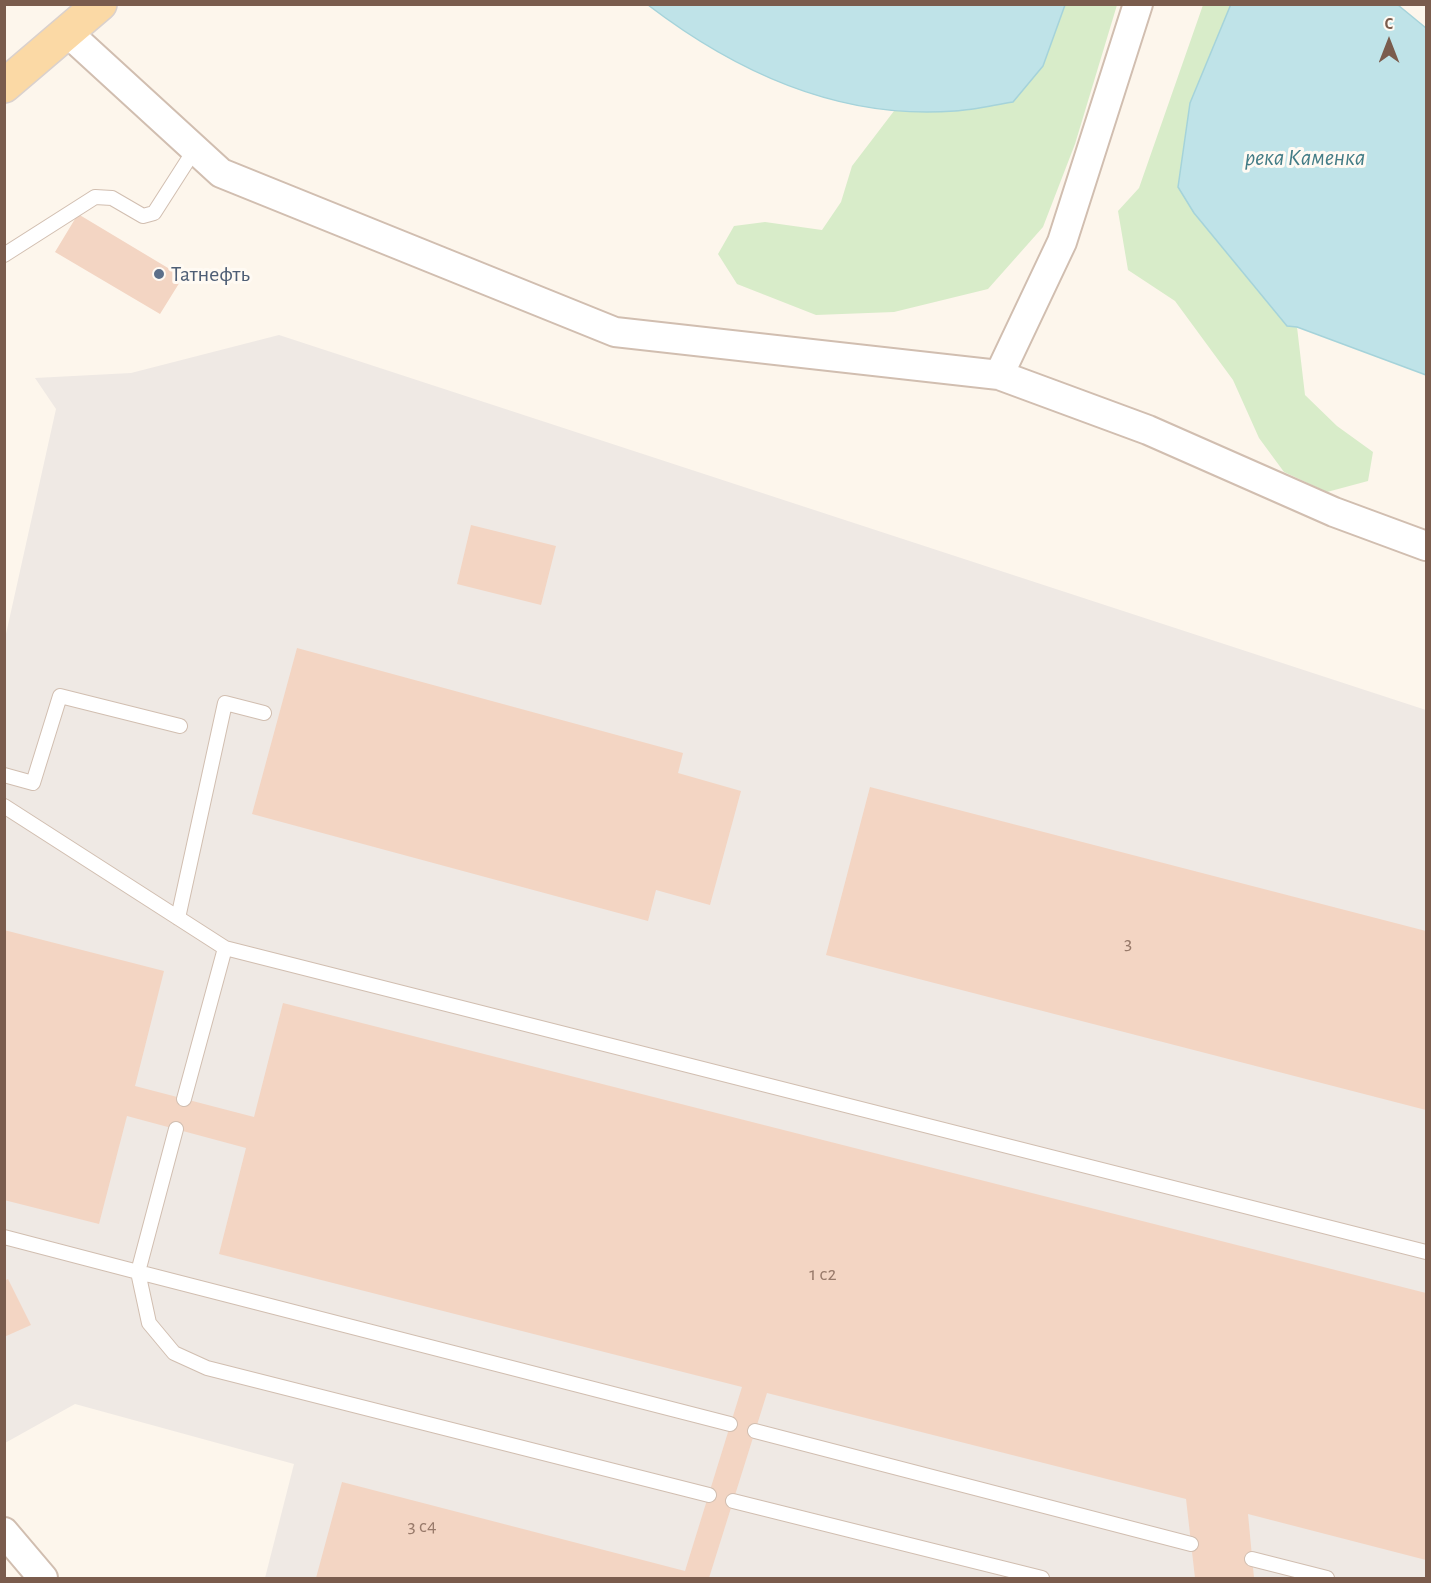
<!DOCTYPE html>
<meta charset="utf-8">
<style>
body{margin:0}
#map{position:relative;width:1431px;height:1583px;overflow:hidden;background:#fdf6ec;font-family:"Alegreya Sans",sans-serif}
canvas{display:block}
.frame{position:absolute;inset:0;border:6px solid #7a5c4d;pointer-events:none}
.north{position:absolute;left:1359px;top:12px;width:60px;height:60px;-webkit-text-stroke:4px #fffaf3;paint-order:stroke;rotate:0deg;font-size:16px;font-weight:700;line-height:24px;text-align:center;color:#7a5c4d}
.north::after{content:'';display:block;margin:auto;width:21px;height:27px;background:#7a5c4d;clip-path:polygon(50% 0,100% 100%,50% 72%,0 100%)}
</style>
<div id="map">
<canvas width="1431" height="1583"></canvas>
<div class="frame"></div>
<div class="north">С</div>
</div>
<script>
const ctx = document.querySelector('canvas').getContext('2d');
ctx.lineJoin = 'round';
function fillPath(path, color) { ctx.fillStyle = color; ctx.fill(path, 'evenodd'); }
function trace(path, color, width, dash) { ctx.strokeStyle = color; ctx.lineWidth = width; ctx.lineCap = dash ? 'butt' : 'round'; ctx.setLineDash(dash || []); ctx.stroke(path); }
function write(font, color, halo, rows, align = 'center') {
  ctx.font = font + ' "Alegreya Sans",sans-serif'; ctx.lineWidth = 6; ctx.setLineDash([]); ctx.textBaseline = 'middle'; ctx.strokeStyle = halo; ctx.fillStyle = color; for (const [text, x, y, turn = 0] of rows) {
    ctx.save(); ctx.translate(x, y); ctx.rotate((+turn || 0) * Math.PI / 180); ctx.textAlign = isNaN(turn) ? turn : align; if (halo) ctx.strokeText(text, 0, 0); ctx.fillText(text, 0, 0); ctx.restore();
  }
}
fillPath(new Path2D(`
 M279 335 1426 710V1578H265L294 1464 75 1404 5 1443 4 643 56 409 35 378 131 373Z`), '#efe9e4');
fillPath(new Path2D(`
 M1065 5H1117L1075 144 1043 227 988 289 894 312 816 315 737 284 718 254 734 226 765 222 822 230 841 202 852 166 894 111H955L1043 66Z
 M1203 5H1231L1190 103 1194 213 1287 326 1297 327 1305 395 1337 426 1373 452 1368 481 1327 492 1284 472 1259 438 1233 380 1175 301 1128 270 1118 211 1139 188Z`), '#d8ecc9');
const water = new Path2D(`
 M1231 4 1398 5 1426 28V375L1297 327 1287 326 1194 213 1178 187 1190 103Z
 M648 5H1065L1043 66 1013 102C994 105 974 110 955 111 840 120 737 73 648 5Z`);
fillPath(water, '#bfe3e8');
trace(water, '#a5d3da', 1.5);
fillPath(new Path2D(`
 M78 214 183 277 160 314 55 252Z
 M471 525 556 546 541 605 457 584Z
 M297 648 683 753 678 773 741 791 710 905 656 890 648 921 252 814Z
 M870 787 1426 931V1110L826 955Z
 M4 930 164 971 135 1086 254 1117 283 1003 1426 1293V1560L1248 1514 1254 1578H1195L1186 1499 767 1393 709 1578H316L342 1482 685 1571 742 1387 219 1254 246 1148 127 1116 99 1224 4 1200Z
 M8 1279 31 1325 4 1337V1281Z`), '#f3d5c3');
const lane = new Path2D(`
 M4 255 95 197 112 198 143 216 154 213 195 149
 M4 775 33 783 60 696 180 726
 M4 806 225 948
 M178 918 225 703 264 713
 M184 1099 225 948 1426 1252
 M4 1237 138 1272 176 1129
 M755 1431 1191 1544
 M709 1495 207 1368 174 1353 149 1323 138 1272 730 1424
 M733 1501 1042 1578
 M1252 1559 1327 1578`);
const street = new Path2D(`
 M67 32 221 173 615 332 999 375 1148 430 1334 512 1426 546
 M999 375 1062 242 1138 4
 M4 1532 43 1578`);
const primary = new Path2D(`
 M4 86 100 4`);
trace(lane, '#d1beb0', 16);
trace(street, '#d1beb0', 32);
trace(primary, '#dad1cd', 36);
trace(lane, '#fff', 14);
trace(street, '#fff', 28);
trace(primary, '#fbd9a5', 33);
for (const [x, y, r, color] of [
 [159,274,6,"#5c6f8a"]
]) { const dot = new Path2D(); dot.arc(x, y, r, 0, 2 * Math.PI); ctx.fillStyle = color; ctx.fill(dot); trace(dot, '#fffaf3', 2); }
write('20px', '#987a6a', null, [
 ["3",1128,943],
 ["1 с2",823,1274],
 ["3 с4",422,1526]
]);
write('22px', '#4e5e75', '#fffaf3', [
 ["Татнефть",171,274]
], 'left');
write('italic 24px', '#437c86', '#fffaf3', [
 ["река Каменка",1305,158]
]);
</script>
